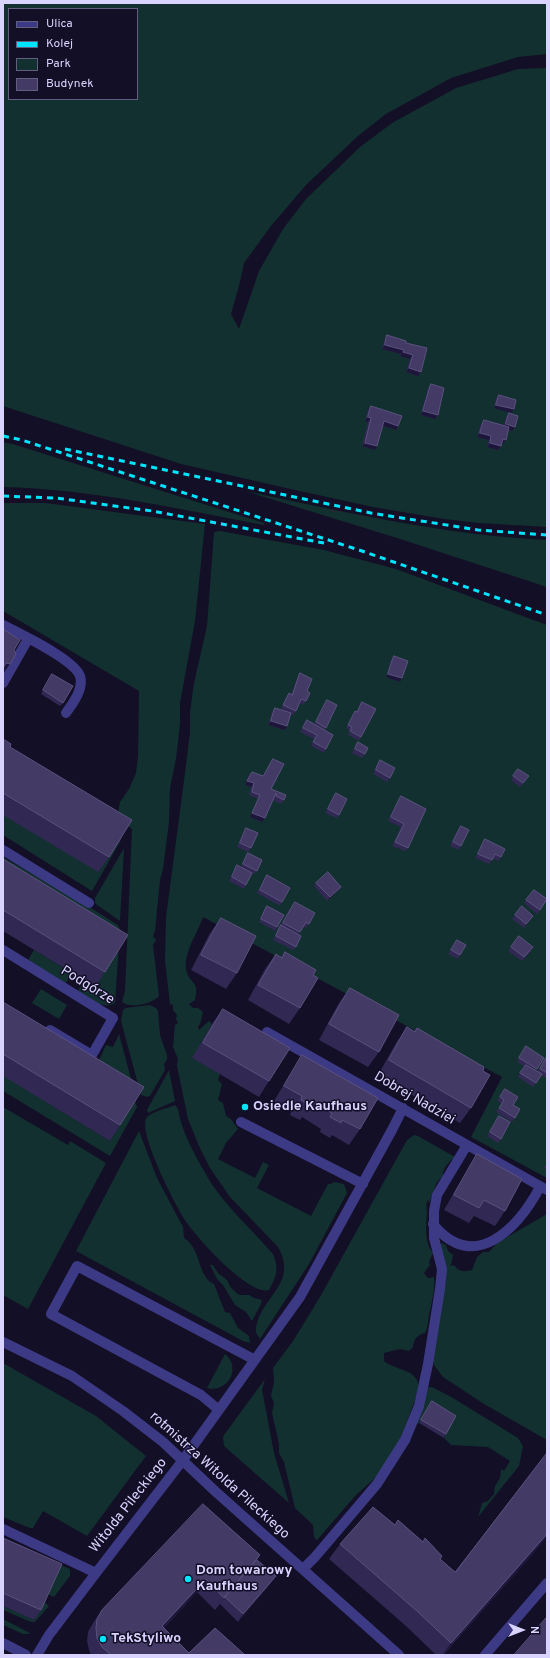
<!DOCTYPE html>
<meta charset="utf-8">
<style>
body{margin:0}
#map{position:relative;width:550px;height:1658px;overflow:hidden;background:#130f26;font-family:Overpass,sans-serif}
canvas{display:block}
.frame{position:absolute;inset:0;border:4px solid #d9d4ff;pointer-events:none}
.legend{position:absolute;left:8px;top:8px;width:130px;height:92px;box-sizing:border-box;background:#130f26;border:1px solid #625e7d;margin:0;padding:5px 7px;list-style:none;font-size:12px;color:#d9d4ff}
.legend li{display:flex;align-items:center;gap:8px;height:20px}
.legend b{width:20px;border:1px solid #625e7d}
.north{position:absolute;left:502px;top:1610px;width:40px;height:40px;-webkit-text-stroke:3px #130f26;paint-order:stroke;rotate:90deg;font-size:11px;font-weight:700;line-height:16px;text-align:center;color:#d9d4ff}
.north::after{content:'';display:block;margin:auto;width:14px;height:18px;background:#d9d4ff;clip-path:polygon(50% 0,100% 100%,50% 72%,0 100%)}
</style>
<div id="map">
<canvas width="550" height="1658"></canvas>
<div class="frame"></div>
<ul class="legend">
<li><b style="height:5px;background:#3d3a85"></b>Ulica</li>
<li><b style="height:5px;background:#00e5ff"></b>Kolej</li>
<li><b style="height:11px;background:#12302f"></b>Park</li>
<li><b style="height:11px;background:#433a66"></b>Budynek</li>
</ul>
<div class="north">N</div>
</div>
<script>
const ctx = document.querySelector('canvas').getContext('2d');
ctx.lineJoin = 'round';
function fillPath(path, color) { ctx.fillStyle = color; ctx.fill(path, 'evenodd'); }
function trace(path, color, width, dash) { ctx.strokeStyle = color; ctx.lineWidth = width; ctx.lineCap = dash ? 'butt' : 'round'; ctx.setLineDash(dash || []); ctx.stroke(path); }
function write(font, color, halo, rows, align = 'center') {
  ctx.font = font + ' Overpass,sans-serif'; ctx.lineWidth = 3; ctx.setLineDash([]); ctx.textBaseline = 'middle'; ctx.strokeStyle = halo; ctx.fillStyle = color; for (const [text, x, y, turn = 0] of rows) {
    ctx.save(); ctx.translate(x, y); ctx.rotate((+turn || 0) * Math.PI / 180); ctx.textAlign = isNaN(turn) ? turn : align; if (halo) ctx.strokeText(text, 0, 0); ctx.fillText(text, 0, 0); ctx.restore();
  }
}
fillPath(new Path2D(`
 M3 3H547V54L518 57 451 78 386 114 358 136 306 185 271 226 244 263 239 286 231 314 239 329 259 271 283 229 306 199 360 147 392 123 456 88 518 69 547 68V527L479 523 444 519 373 507 286 488 181 464 3 406ZM9 9H137V99H9Z
 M3 442 16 445 264 523V525C178 509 91 489 3 487Z
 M245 491C345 512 444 535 547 540V587L397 538Z
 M3 503H45L61 505 205 524 195 621 180 703V724L176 759 170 788 169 822 163 869 160 880 155 931 153 936 156 940 153 945 159 996C152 1004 131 1009 122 1002L125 991 132 829 117 818 120 802 129 789 136 773 138 757 139 691 3 611Z
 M220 531 324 550 396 569 547 625V1178L471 1137 502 1077 203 917C198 933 184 951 186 969 189 985 200 979 195 1000L189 1004 193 1008H198L203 1012 200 1024 198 1027 199 1030 209 1021 212 1024 193 1058 220 1074 218 1080 222 1084 218 1100 223 1103 226 1116 231 1119 238 1129 226 1143 218 1159 255 1178 263 1162 269 1165 257 1188 311 1216 328 1184H331L334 1182 344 1184 347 1193 309 1264 260 1339 256 1333C256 1298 300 1286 278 1247L230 1197 210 1168 199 1146 188 1119 177 1066 178 1059 173 1047 175 1025 178 1023 176 1019 177 1015 173 1010V1005L170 1004 165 961 166 917 185 773 190 732V712L194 683 207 626 214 532Z
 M3 814 123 833 120 842 92 891 3 835Z
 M124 848 120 921 97 905 95 903V898Z
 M3 857 83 903 118 925 120 930 115 1003C103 1011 89 998 78 991L84 981 95 987 3 880Z
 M34 950 72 973 65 984 28 960Z
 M41 989 67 1005 59 1019 32 1003Z
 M150 1005 156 1008 158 1011 160 1035 167 1055V1060L164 1064 165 1070 150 1096 147 1097 141 1095 121 1021 123 1010 126 1008Z
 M119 1034 134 1090 96 1067 106 1045 113 1047Z
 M169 1070 175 1101 148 1113 147 1110Z
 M3 1075 110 1141 134 1098 137 1107 110 1156 3 1091Z
 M175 1105C179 1109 179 1114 180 1119 185 1136 194 1154 203 1169 220 1202 249 1226 273 1254 279 1270 277 1275 269 1290 249 1296 198 1239 187 1223 177 1209 136 1130 147 1117 151 1112 168 1108 175 1105Z
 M3 1107 68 1145 70 1141 106 1163 28 1309 3 1295Z
 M139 1131 157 1178 183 1227 184 1238C202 1249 197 1277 214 1284L225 1312 230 1313 238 1328 249 1336 250 1343 243 1341 76 1251Z
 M414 1135 418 1136 455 1157C450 1161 442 1168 443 1176L437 1182 429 1203 428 1200C425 1205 427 1207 427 1213 426 1226 424 1242 433 1253L429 1262 430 1265 424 1273 428 1278 434 1277C435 1291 432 1301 429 1315 428 1321 428 1327 425 1333 417 1335 414 1339 413 1347L409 1351 400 1349 384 1353V1361C398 1372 419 1368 419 1390L400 1440 389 1460 373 1480 356 1495 317 1540 314 1537 313 1525 295 1508 284 1462 279 1453V1444L272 1413 274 1403 271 1396 274 1382 273 1368 293 1341 320 1297 407 1140Z
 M547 1214V1440L484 1404 443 1377 434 1365 432 1356 446 1280V1270L440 1245 442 1243 446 1245 448 1251 453 1255 452 1261 450 1266 454 1265C459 1272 464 1272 472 1270L477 1257 483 1252H489L497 1243Z
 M210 1265H213L218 1273 227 1280 231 1288 239 1295H249L254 1298 262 1300 261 1304 252 1321 246 1312 235 1305 223 1285 217 1279Z
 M225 1354C242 1368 228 1393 207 1388Z
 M3 1363 96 1416 146 1456 87 1536 43 1511 33 1528H30L3 1517Z
 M265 1379 262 1390 264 1400 274 1453 289 1503 224 1446 223 1437 224 1435Z
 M430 1387 434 1388 453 1398 518 1438 523 1446 519 1466 478 1517 482 1503 488 1501 494 1494 495 1486 500 1478 501 1469 504 1471 510 1461 488 1447 451 1445 444 1438 453 1420 429 1406 419 1423 415 1425 427 1388Z
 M43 1557 70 1569V1576L54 1597 46 1593Z
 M43 1601 49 1606 35 1622H31L3 1610V1606L34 1620Z
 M3 1619 28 1632 30 1634H23L3 1625Z`), '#12302f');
trace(new Path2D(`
 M3 625C20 634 74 659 80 676 84 689 73 703 66 713
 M3 683 28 639
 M3 850 89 903
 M3 950 113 1018 92 1055 50 1030
 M267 1032 547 1190
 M241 1122 363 1184
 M433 1224C474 1275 518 1228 540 1187
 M3 1342 72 1376 123 1411 163 1442 216 1492 399 1655
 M219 1410 201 1395 51 1314 77 1266 255 1360
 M3 1529 96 1573
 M303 1569 315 1557 377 1484 405 1440 419 1406 428 1364 440 1289 442 1269 434 1238V1211L437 1195 467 1145
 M3 1643 26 1655
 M37 1655 49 1635 96 1573 183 1460 300 1297 392 1130 403 1108
 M485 1655 547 1583`), '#3d3a85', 10);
trace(new Path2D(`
 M3 436 22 440 359 550 547 615
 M65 449 371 513 478 530 547 535
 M3 496 56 498 152 511 324 543`), '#00e5ff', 3, [6, 5]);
fillPath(new Path2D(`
 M387 335 406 343 421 372 418 376 406 372 410 359 400 356 401 354 382 349 385 339Z
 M431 384 438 415 435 419 421 415 428 388Z
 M499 395 514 409 511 413 494 408 496 399Z
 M371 406 398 426 396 430 383 426 375 450 362 446 368 422 365 421 368 410Z
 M509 413 512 431 508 430 506 440 503 444 502 443 501 446 498 450 487 447 489 440 477 437 481 424 484 420 504 425 506 417Z
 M394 656 400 682 386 677 391 660Z
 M300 673 307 691 306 701 303 705 300 703 296 711 293 715 291 714 287 726 285 730 268 725 272 712 275 708 286 711 281 709 286 697 289 693 291 694 298 677Z
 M52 674 63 703 60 706 41 694 49 678Z
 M327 700 326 728 324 730 326 749 324 753 311 746 314 739 300 732 307 720 315 724Z
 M362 702 361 737 359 741 348 735 350 731 346 728 353 715 355 711 356 712Z
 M3 739 109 857 98 872 3 815Z
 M358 742 365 754 362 758 352 753 355 746Z
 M273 759 271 789 284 800 281 804 273 800 265 818 262 822 250 817 258 799 249 795 251 787 245 785 249 775 252 772 263 776Z
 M380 760 390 778 387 782 373 774 377 764Z
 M518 769 529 776 520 787 511 780Z
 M336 793 339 815 336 818 325 813 333 797Z
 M401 796 408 848 405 851 392 846 401 827 388 821 398 800Z
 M461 826V846L458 850 450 846 458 830Z
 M246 828 251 848 248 852 237 847 244 832Z
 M485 839 501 857 498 861 493 858 489 864 475 858 483 843Z
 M248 853 257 871 254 874 252 873 244 889 229 881 237 865 241 867 245 857Z
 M3 859 105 972 95 987 3 931Z
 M267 875 282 902 280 906 257 893 264 879Z
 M316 883 341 887 339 890 327 901 314 886Z
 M534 890 547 899 537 914 524 903Z
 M295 902 309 924 306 928 303 926 298 934 296 947 293 950 273 940 278 929Z
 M267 906 277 927 275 931 259 922 264 910Z
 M522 906 533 916 524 928 512 919Z
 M221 918 237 973 226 989 191 970 210 933Z
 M519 936 531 951 522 961 508 951Z
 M457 940 460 955 458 959 448 954Z
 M285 952 313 975 300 1008 289 1024 248 1000 265 969 276 954 281 957Z
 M350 988 379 1052 368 1067 319 1040 339 1003Z
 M3 1002 120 1125 110 1141 3 1076Z
 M223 1009 269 1081 259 1097 192 1058 212 1024Z
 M407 1027 414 1031 417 1028 483 1071 471 1108 460 1123 378 1075 396 1043Z
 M526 1046 544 1058 536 1070 538 1071 547 1056V1078L541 1075 533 1087 518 1077 525 1067 517 1062Z
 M302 1055 360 1129 349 1145 332 1135 330 1138 320 1132 321 1129 302 1117 300 1120 290 1115 291 1112 274 1101 292 1071Z
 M505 1089 515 1118 512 1122 496 1112 502 1104 497 1101Z
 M499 1116 501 1139 498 1143 487 1136Z
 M477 1154 505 1211 495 1226 474 1216 469 1223 444 1210 467 1170Z
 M547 1163V1170L544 1168Z
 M432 1401 446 1434 444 1438 419 1423Z
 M547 1453V1536L532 1555 443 1655H436L406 1626 329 1559 340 1544 395 1525 440 1559 455 1572Z
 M3 1538 41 1610 34 1620 3 1606Z
 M260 1555 257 1560 271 1583 238 1622 220 1604 215 1610 197 1592 164 1628 189 1653 244 1655H91L89 1650 87 1641 88 1632 93 1623 102 1610Z`), '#312854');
fillPath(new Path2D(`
 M385 345 404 350 401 354 382 349Z
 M403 352 413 355 410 359 400 356Z
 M409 368 421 372 418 376 406 372Z
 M496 405 514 409 511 413 494 408Z
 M423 411 438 415 435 419 421 415Z
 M368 417 371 418 368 422 365 421Z
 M384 421 398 426 396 430 381 425Z
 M506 424 515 427 512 431 503 428Z
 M480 433 491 436 489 440 477 437Z
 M503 439 506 440 503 444 500 443Z
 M365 443 377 446 375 450 362 446Z
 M490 443 501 446 498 450 487 447Z
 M6 663 10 664 3 674V668Z
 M388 674 402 678 400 682 386 677Z
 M271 721 287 726 285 730 268 725Z
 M247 781 254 783 251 787 245 785Z
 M252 813 265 818 262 822 250 817Z
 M341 887 339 890 327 901 330 897Z
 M547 1534V1536L532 1555 442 1655 451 1643Z
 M260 1555 252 1567 225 1597 215 1610 224 1598Z
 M276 1576 271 1583 238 1622 243 1614Z
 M206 1579 197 1592 153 1639 162 1626Z`), '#1d163a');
const building = new Path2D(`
 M387 335 406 341V343L427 348 421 372 409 368 413 355 403 352 404 350 385 345Z
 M431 384 444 388 438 415 423 411Z
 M499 395 516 400 514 409 496 405Z
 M371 406 402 416 398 426 384 421 377 446 365 443 371 418 368 417Z
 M509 413 518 416 515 427 506 424Z
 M484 420 509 427 506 440 503 439 501 446 490 443 491 436 480 433Z
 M3 629 20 640 14 650 16 654 10 664 6 663 3 668Z
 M394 656 408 661 402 678 388 674Z
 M300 673 312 679 307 691 310 693 306 701 301 699 296 711 283 705 289 693 292 695Z
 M52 674 73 686 63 703 43 690Z
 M327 700 337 705 326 728 316 722Z
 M362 702 376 709 361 737 350 731 352 727 348 725 355 711 357 712Z
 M275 708 291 713 287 726 271 721Z
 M307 720 333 735 326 749 313 742 317 735 303 728Z
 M3 739 11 744 10 747 132 820 109 857 3 793Z
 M358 742 368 748 365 754 355 749Z
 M273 759 284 764 271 789 286 795 284 800 276 796V793L265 818 252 813 260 795 252 792 254 783 247 781 252 772 263 776Z
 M380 760 395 768 390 778 376 770Z
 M518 769 529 776 523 783 513 776Z
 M336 793 347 799 339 815 328 809Z
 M401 796 426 809 408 848 395 842 404 824 391 817Z
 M461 826 469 830 461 846 453 842Z
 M246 828 258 833 251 848 240 843Z
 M485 839 505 849 501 857 495 854 492 860 478 854Z
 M248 853 262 860 257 871 243 864Z
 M3 859 128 935 105 972 3 910Z
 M237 865 252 873 246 885 232 877Z
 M328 872 341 887 330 897 316 883Z
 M267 875 290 888 282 902 260 890Z
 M534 890 547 899 540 910 526 900Z
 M295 902 315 913 309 924 306 922 300 932 283 923Z
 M267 906 284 915 277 927 261 919Z
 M522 906 533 916 526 924 515 915Z
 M221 918 256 936 237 973 201 955Z
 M281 925 301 936 296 947 276 936Z
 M519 936 533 947 524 957 511 947Z
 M457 940 466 945 460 955 451 950Z
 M285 952 316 970 313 975 318 978 300 1008 258 985 276 954 282 958Z
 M350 988 399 1015 379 1052 329 1024Z
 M3 1002 144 1087 120 1125 3 1054Z
 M223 1009 290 1048 269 1081 203 1043Z
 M407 1027 415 1032 417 1028 484 1067 483 1071 490 1075 471 1108 389 1060Z
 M526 1046 544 1058 537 1069 519 1058Z
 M302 1055 378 1098 360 1129 342 1120 341 1123 330 1117 332 1113 312 1102 310 1105 301 1100 302 1096 284 1086Z
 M547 1056V1073L540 1069Z
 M526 1065 542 1074 536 1083 520 1073Z
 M505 1089 518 1097 513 1105 520 1109 515 1118 499 1108 504 1100 500 1097Z
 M499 1116 510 1122 501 1139 490 1132Z
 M477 1154 522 1179 505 1211 484 1200 479 1208 454 1195Z
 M432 1401 456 1416 446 1434 421 1420Z
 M547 1453V1534L451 1643 417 1611 340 1544 373 1507 395 1525 398 1520 423 1542 425 1538 442 1556 440 1559 455 1572Z
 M203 1504 260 1555 224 1598 206 1579 162 1626 189 1653 215 1628 244 1654 243 1655H111L102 1647 97 1638 96 1628 97 1619 102 1610Z
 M3 1538 62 1564 41 1610 3 1593Z
 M257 1560 276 1576 243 1614 225 1597Z
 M547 1617V1655H514Z`);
fillPath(building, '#433a66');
trace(building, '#5a527e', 1);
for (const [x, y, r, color] of [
 [245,1107,4,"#00e5ff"],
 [188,1579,4,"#00e5ff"],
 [103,1639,4,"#00e5ff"]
]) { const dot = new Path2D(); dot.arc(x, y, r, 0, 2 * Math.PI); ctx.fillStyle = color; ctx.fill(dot); trace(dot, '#130f26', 1.5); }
write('14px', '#d9d4ff', '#130f26', [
 ["Podgórze",87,986,32],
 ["Dobrej Nadziei",414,1099,30],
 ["rotmistrza Witolda Pileckiego",219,1476,42],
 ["Witolda Pileckiego",129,1506,-52]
]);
write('bold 14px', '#d9d4ff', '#130f26', [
 ["Osiedle Kaufhaus",253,1107],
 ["Dom towarowy",196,1571],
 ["Kaufhaus",196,1587],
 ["TekStyliwo",111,1639]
], 'left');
</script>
